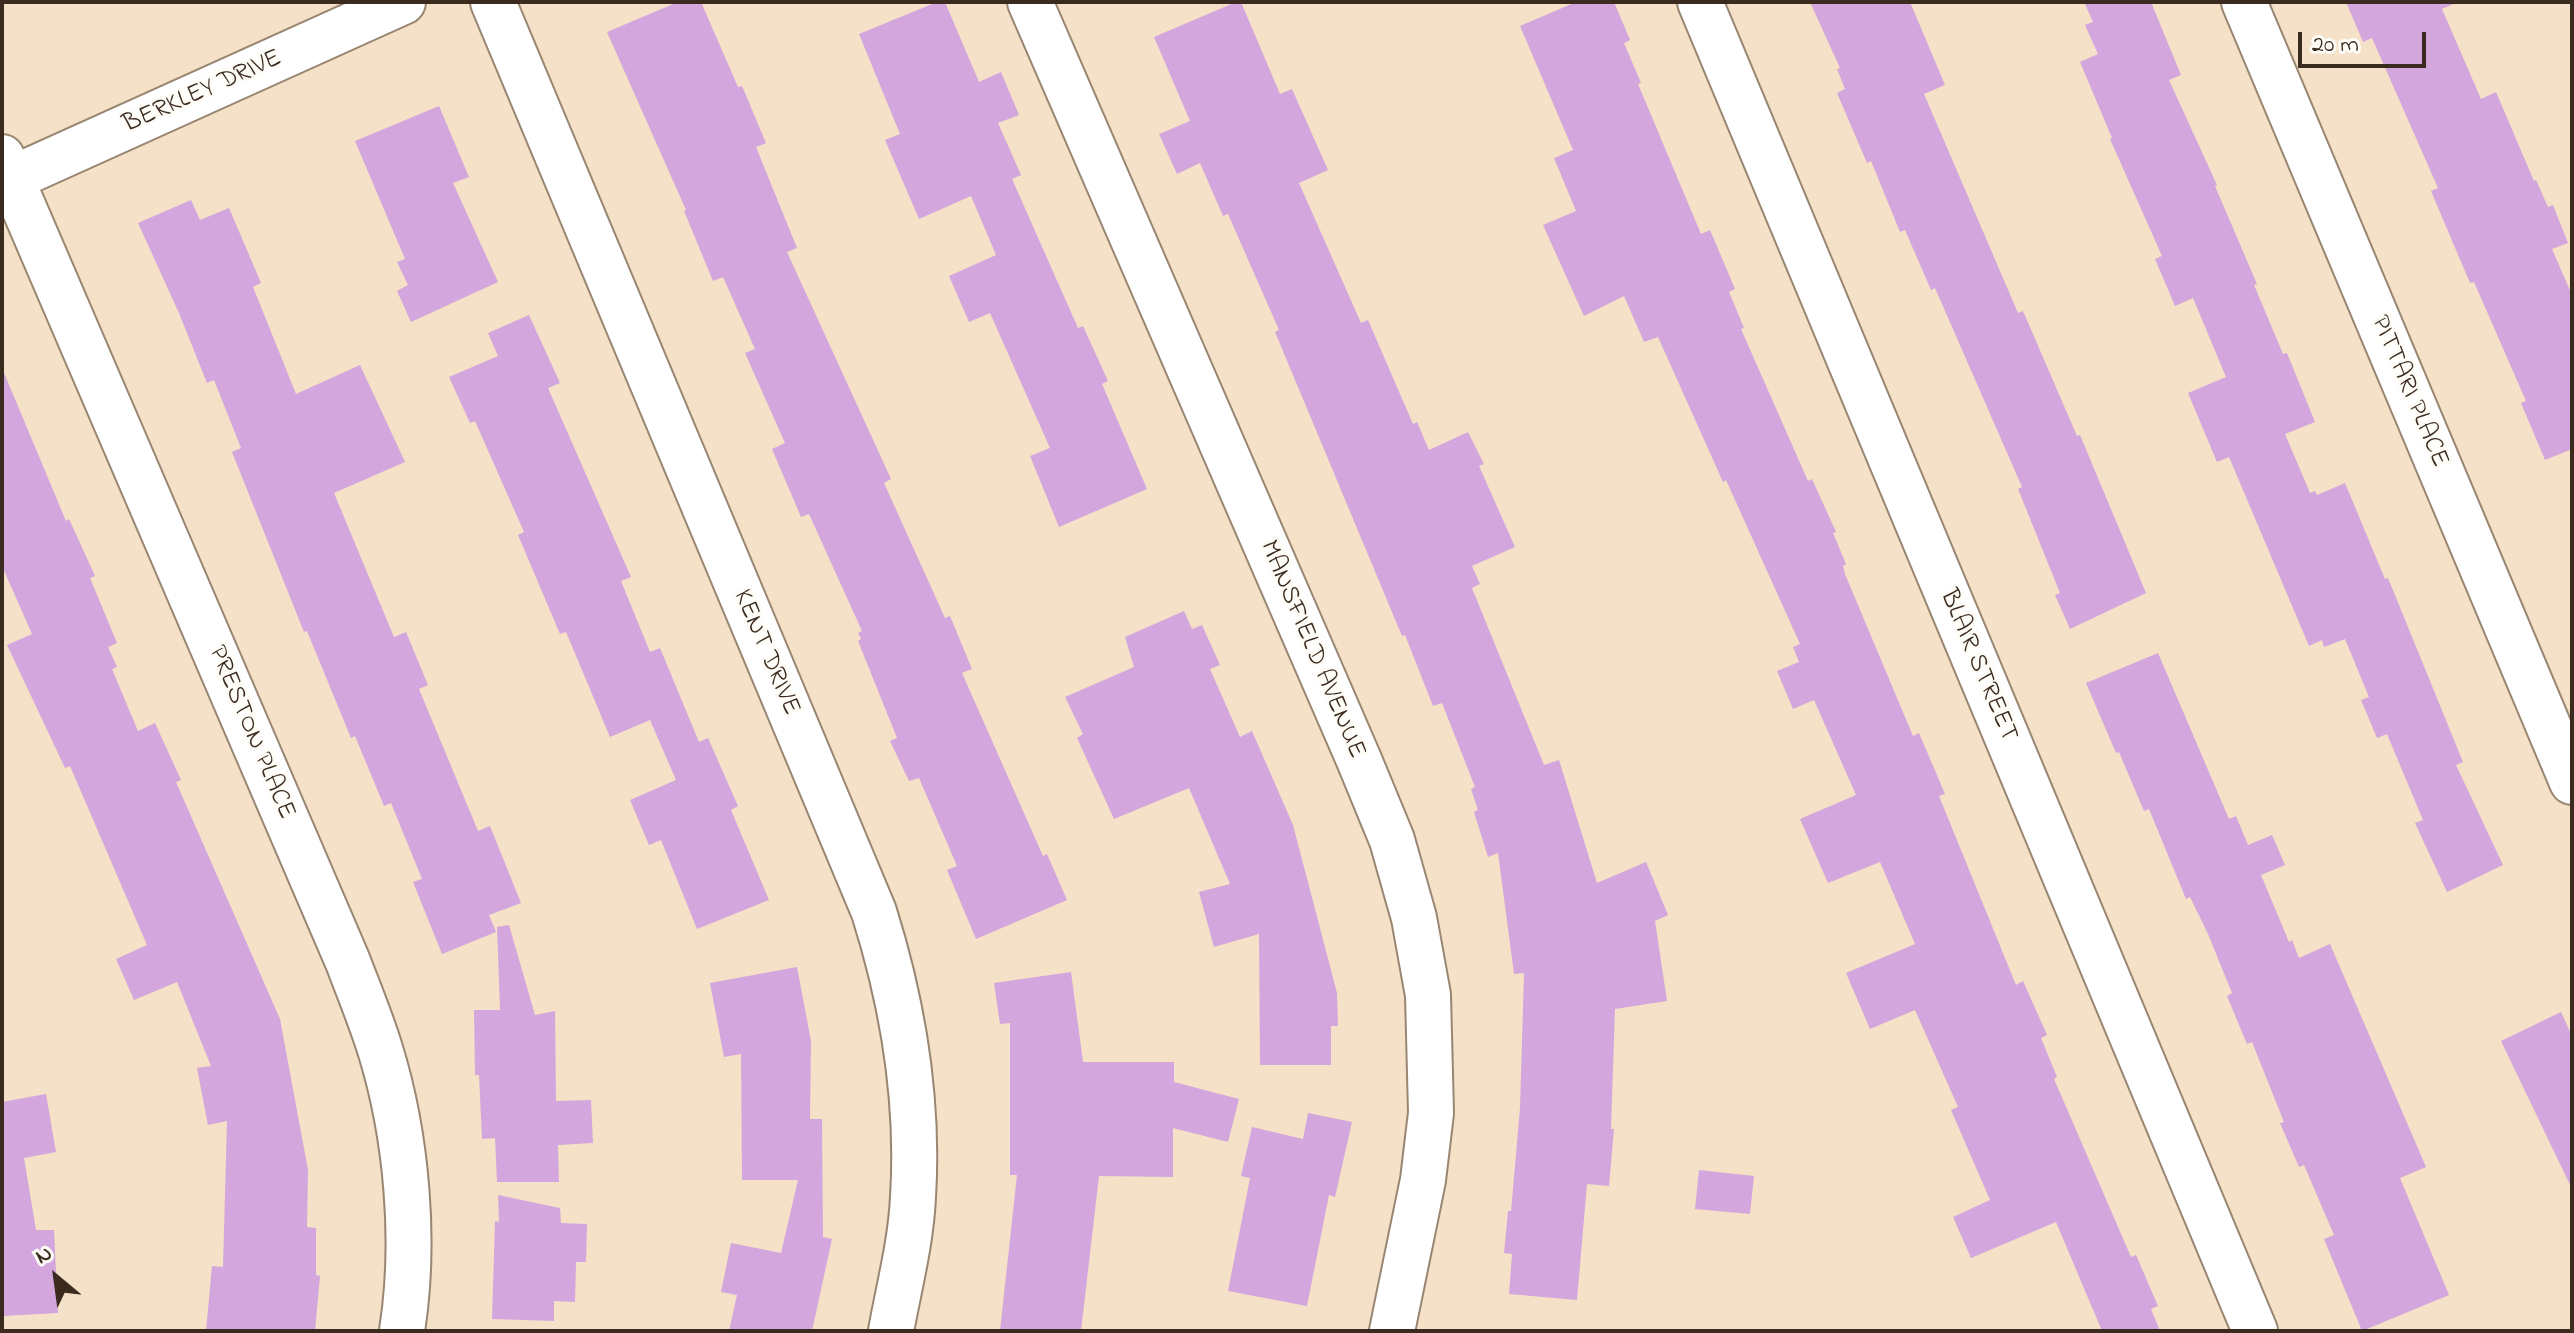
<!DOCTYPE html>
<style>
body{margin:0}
#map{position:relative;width:2574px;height:1333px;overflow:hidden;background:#f4e1c7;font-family:"Indie Flower",sans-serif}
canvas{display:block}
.frame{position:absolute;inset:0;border:4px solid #3b2a1e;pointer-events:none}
.north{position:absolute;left:16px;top:1237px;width:80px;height:80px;-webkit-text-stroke:6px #fdfcf7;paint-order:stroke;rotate:331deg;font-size:22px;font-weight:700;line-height:32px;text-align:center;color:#3b2a1e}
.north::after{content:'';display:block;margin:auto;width:28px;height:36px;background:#3b2a1e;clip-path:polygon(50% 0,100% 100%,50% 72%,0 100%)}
.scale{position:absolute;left:2298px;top:32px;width:128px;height:36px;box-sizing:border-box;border:4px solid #3b2a1e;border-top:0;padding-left:10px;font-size:24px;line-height:28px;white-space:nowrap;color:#3b2a1e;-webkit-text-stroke:6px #fdfcf7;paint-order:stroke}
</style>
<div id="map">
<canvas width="2574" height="1333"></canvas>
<div class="frame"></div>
<div class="north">N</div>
<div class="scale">20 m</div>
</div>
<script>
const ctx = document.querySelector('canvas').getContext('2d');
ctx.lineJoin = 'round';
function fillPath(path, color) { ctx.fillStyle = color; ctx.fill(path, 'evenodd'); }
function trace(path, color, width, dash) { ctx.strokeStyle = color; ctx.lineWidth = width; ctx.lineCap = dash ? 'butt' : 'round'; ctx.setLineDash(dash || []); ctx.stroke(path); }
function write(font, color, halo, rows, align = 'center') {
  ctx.font = font + ' "Indie Flower",sans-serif'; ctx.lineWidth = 6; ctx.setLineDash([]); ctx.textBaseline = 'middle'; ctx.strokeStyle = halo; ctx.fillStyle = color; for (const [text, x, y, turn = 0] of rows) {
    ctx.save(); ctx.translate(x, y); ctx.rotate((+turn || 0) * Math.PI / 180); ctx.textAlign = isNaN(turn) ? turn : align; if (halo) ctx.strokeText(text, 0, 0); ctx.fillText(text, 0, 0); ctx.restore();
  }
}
fillPath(new Path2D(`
 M678 2H701L738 87 742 86 766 143 756 147 797 248 787 252 891 479 884 483 945 618 950 616 972 669 962 673 1043 856 1047 854 1067 900 976 939 947 870 957 866 919 778 909 781 890 741 897 738 858 641 861 639 858 633 862 631 809 514 801 517 772 449 785 443 745 353 755 349 723 277 713 281 684 211 686 210 607 32Z
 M937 2H945L979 82 1001 72 1019 115 998 123 1021 175 1012 179 1078 328 1083 326 1108 381 1102 384 1147 489 1059 527 1030 456 1050 448 990 313 969 322 949 276 996 255 971 196 919 219 885 140 900 134 859 34Z
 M1236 2H1241L1280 94 1292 89 1328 170 1299 183 1361 323 1368 320 1413 424 1417 422 1429 450 1468 432 1484 464 1479 466 1515 547 1472 566 1480 584 1472 588 1544 765 1559 760 1597 883 1646 862 1668 915 1655 921 1667 1001 1615 1009 1611 1129H1614L1609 1186 1587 1184 1577 1300 1509 1294 1512 1254 1504 1253 1508 1211H1511L1520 1108 1524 973 1514 974 1498 853 1488 857 1474 812 1478 810 1471 789 1475 787 1442 703 1433 706 1405 635 1402 636 1275 332 1279 330 1228 214 1223 216 1200 163 1177 174 1159 134 1190 121 1154 37Z
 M1576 2H1614L1630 40 1624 43 1641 83 1638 84 1701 234 1710 230 1735 289 1729 292 1744 328 1741 329 1808 481 1812 479 1836 532 1833 533 1846 564 1843 566 1845 574 1913 736 1919 733 1945 794 1939 796 2016 985 2023 981 2047 1035 2041 1038 2057 1077 2054 1079 2131 1257 2136 1255 2158 1306 2151 1309 2160 1331H2102L2056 1222 1971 1258 1953 1217 1990 1200 1951 1110 1958 1107 1915 1010 1870 1029 1846 973 1915 944 1880 862 1828 883 1800 819 1856 795 1814 700 1793 709 1777 671 1799 662 1793 647 1800 644 1726 480 1723 482 1658 337 1644 342 1624 296 1584 316 1543 225 1576 211 1554 158 1573 150 1520 26Z
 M1810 2H1910L1945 85 1924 94 2018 313 2023 311 2077 436 2080 435 2146 593 2070 629 2055 595 2060 593 2018 489 2022 487 1935 288 1931 290 1905 230 1900 232 1871 161 1867 163 1837 93 1845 89 1837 69 1840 68Z
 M2084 2H2151L2181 75 2169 80 2217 185 2215 186 2257 284 2254 285 2283 354 2287 353 2315 422 2285 434 2310 493 2315 491 2317 495 2345 483 2385 579 2388 578 2463 762 2456 765 2503 865 2447 892 2415 823 2423 820 2387 734 2377 738 2361 700 2369 697 2345 639 2324 647 2322 640 2309 646 2229 457 2217 462 2188 393 2226 377 2193 298 2175 306 2155 259 2162 256 2110 139 2112 138 2080 62 2098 54 2085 25 2093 22Z
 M2346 2H2458L2442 9 2481 99 2496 92 2534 181 2536 180 2548 207 2553 205 2568 243 2552 249 2572 295V449L2545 460 2521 403 2526 401 2474 282 2470 283 2431 191 2438 188 2372 38 2363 42Z
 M439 106 469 177 453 183 498 282 411 322 397 291 408 285 397 262 405 259 355 141Z
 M191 200 200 220 229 208 261 283 253 287 296 394 360 365 405 462 334 493 394 637 406 632 428 685 419 689 478 831 490 826 521 903 489 915 496 932 442 954 413 882 422 879 391 803 384 806 355 736 351 738 307 631 304 632 232 452 241 448 214 380 207 383 179 313 138 223Z
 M529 315 560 383 548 388 631 577 621 581 650 652 660 648 699 742 708 738 738 806 731 810 769 900 697 929 661 840 649 845 630 800 676 780 650 720 610 737 566 632 560 634 518 535 524 532 475 421 470 423 449 377 498 356 488 333Z
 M2 368 66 521 69 519 95 576 90 578 117 643 108 647 117 667 112 669 138 731 155 723 181 780 176 782 280 1019 308 1170 307 1227 316 1228V1275L320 1276 315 1331H206L212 1266 223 1267 227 1121 208 1125 197 1068 211 1066 177 982 134 1000 116 959 147 945 70 766 65 768 7 645 32 634 2 566Z
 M1184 611 1192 629 1202 625 1220 665 1210 669 1240 737 1252 731 1293 825 1337 993 1338 1026H1331V1065H1260L1259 934 1214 947 1199 892 1230 884 1189 788 1114 819 1077 738 1083 734 1065 697 1134 667 1125 637Z
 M2158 653 2229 819 2236 816 2248 845 2272 835 2285 865 2261 875 2289 942 2292 940 2299 958 2330 944 2426 1167 2400 1178 2449 1295 2362 1331 2324 1239 2334 1235 2304 1165 2299 1167 2280 1123 2284 1122 2252 1042 2247 1044 2227 996 2232 993 2208 934 2190 897 2186 899 2149 809 2144 811 2119 752 2116 753 2086 683Z
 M509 925 535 1015 555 1011 556 1101 591 1100 593 1143 558 1145 559 1182H497L495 1138 482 1139 479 1075H475L474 1010H500L497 927Z
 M797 967 811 1041 810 1119H822L823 1237 832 1239 812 1331H729L737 1295 721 1292 731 1243 781 1253 798 1180H742L741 1054 724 1057 710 983Z
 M1071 972 1083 1062H1174V1082L1239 1099 1228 1142 1173 1128V1177L1099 1176 1081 1331H1000L1017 1175H1010V1023L1000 1024 994 983Z
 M2561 1012 2572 1036V1189L2501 1041Z
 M46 1094 56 1152 24 1158 36 1230H54L58 1313 2 1316V1102Z
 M1308 1113 1352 1122 1335 1197 1329 1195 1307 1306 1228 1291 1250 1178 1241 1176 1252 1127 1303 1139Z
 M1699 1170 1754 1176 1750 1214 1695 1209Z
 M498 1195 560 1208 561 1223 587 1224 586 1262H576L575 1302 554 1301V1321L492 1319 495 1221 499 1222Z`), '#d3a6dd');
const minor = new Path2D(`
 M493 2 874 912C903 1004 919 1100 913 1197 911 1242 899 1287 891 1331
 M1030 2 1359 760 1392 840 1414 918 1428 995 1431 1113 1423 1180 1392 1331
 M1700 2 2255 1331
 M2244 2 2572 782
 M2 157 348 962C359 991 371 1020 380 1049 407 1136 416 1242 402 1331
 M2 183 403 2`);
trace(minor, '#988672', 48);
trace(minor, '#fff', 44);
write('26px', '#3b2a1e', '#fdfcf7', [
 ["BERKLEY DRIVE",203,93,-24],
 ["PITTARI PLACE",2408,392,67],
 ["MANSFIELD AVENUE",1311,650,67],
 ["KENT DRIVE",765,653,67],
 ["BLAIR STREET",1977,666,67],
 ["PRESTON PLACE",250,733,67]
]);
</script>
